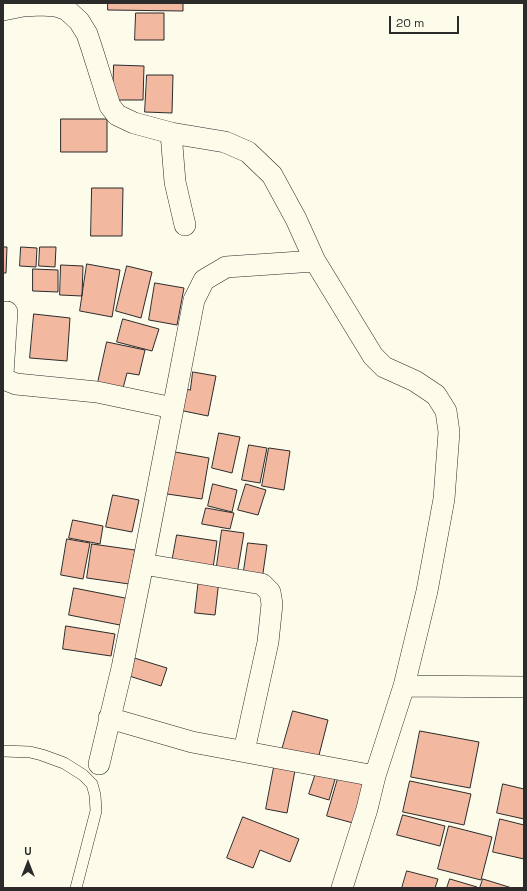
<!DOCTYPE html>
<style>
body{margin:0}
#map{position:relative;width:527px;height:891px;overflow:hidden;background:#fdfbea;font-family:"Space Grotesk",sans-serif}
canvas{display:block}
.frame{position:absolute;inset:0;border:4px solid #2b2b2b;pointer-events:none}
.north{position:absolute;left:8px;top:843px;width:40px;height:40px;-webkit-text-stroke:3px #fdfbea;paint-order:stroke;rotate:0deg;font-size:11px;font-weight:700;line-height:16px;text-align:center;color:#2b2b2b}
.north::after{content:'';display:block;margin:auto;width:14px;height:18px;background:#2b2b2b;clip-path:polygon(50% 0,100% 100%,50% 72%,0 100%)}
.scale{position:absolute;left:389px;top:16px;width:70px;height:18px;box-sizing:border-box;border:2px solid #2b2b2b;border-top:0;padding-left:5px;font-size:12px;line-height:14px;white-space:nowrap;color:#2b2b2b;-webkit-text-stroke:3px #fdfbea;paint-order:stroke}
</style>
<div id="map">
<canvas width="527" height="891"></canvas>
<div class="frame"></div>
<div class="north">U</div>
<div class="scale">20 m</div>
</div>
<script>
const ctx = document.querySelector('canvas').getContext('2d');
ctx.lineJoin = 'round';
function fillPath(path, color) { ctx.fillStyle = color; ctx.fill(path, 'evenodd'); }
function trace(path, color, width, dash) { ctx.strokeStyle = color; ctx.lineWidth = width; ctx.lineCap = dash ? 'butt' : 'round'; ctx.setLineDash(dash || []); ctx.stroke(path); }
const building = new Path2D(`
 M108 3H183V11L108 10Z
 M136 13H164V40H135Z
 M114 65 144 66 143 100H113Z
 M147 75H173L172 113 145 112Z
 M61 119H107V152H61Z
 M92 188H123L122 236H91Z
 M3 247H7L6 273H3Z
 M21 247 37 248 36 267 20 266Z
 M40 247H56L55 267 39 266Z
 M87 264 120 270 112 317 80 311Z
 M61 265 83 266 82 296 60 295Z
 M127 266 152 272 141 318 116 311Z
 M33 269 58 270V292L33 291Z
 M155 283 184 288 177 325 149 320Z
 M34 314 70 318 67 361 30 358Z
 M123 319 159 329 152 351 117 342Z
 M107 342 145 350 139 375 127 373 122 392 97 387Z
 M193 372 216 376 208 416 174 409 178 387 190 390Z
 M219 433 240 437 232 473 212 468Z
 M249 445 267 448 260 483 242 480Z
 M269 448 290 451 284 490 262 486Z
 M175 452 209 458 202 499 167 494Z
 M213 484 237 490 232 512 208 506Z
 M246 484 266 490 258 515 238 510Z
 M113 495 139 500 132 532 106 527Z
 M206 508 234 513 230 529 202 524Z
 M73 520 103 526 100 544 69 538Z
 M222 530 244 533 237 575 216 572Z
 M177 535 217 541 213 568 172 562Z
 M67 539 90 543 83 579 61 575Z
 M248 543 267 545 262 580 243 577Z
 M92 544 135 550 129 584 87 578Z
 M199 578 219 580 215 615 195 613Z
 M74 588 130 599 125 626 69 615Z
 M66 626 115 634 111 656 63 649Z
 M131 657 167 668 161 686 126 675Z
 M293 711 328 720 318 759 282 750Z
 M420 731 479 742 470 788 411 777Z
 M275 762 296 765 287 813 266 809Z
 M317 770 336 776 329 800 309 794Z
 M339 775 364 782 353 823 327 816Z
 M410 781 471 794 464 825 403 812Z
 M503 784 524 789V819L497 813Z
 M403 815 445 826 440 846 397 835Z
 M243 817 299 839 290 862 260 850 253 868 227 858Z
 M500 819 524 825V859L493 852Z
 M449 826 492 837 481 880 438 869Z
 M407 871 438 879 435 888H402Z
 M450 879 477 887V888H447Z
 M483 879 512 888H480Z`);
fillPath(building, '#f2b8a0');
trace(building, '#2b2b2b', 1);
const service = new Path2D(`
 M3 751 30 752 42 755 64 763 83 775 92 784 95 795 96 811 76 888`);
const minor = new Path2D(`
 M23 6 41 5 56 6 67 10 79 21 87 34 92 49 110 106 117 115 134 123 171 133 225 142 248 152 272 175 296 219 315 261 373 356 384 367 415 381 436 395 446 411 449 432 444 499 427 591 404 686 375 776 367 809 342 888
 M3 10 23 6V3
 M171 133 175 182 185 225
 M7 312 3 374 6 380 16 384 97 392 173 408
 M143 564 262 584 270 592 272 604 268 642 244 751
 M404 686 524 687
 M109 718 192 742 375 776
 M99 764 122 668 143 564 194 300 204 280 226 267 315 261`);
trace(service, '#2b2b2b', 12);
trace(minor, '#2b2b2b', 22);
trace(service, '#fdfbea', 11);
trace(minor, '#fdfbea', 21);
</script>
